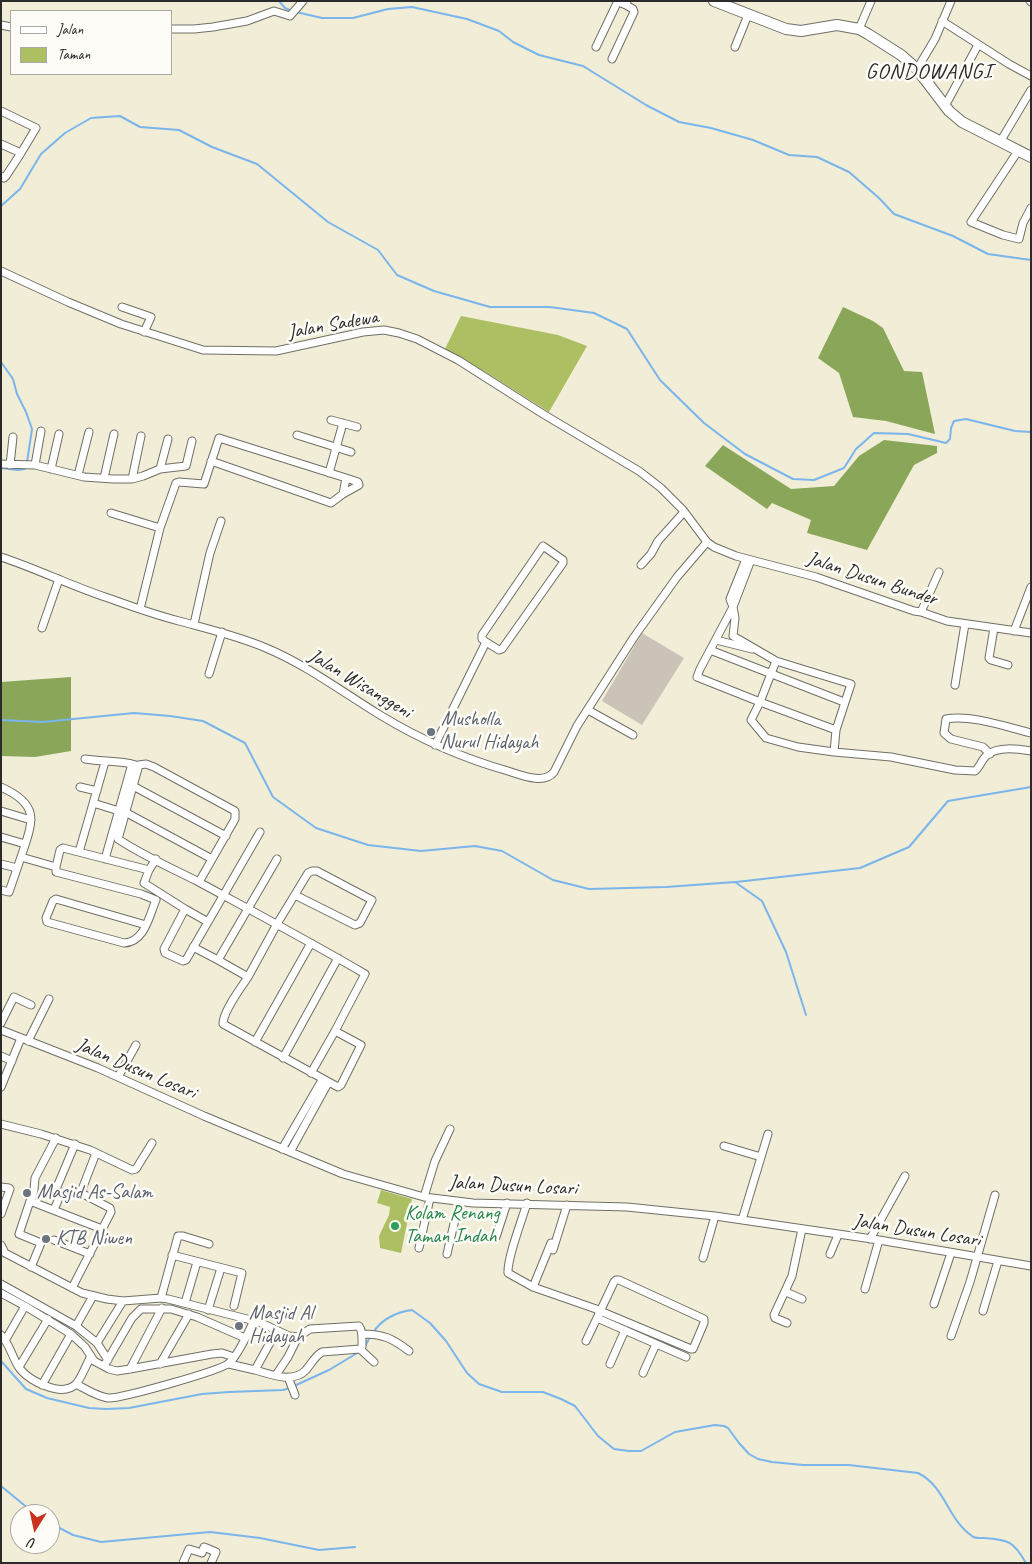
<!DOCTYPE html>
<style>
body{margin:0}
#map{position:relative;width:1032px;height:1564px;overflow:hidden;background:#f1edd7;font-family:Caveat,sans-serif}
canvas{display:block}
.frame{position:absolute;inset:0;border:2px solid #2b2b2b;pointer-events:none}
.legend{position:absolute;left:10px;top:10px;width:162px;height:65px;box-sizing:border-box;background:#fdfcf7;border:1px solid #a9a8a5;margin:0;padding:6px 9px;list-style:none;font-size:15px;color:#2b2b2b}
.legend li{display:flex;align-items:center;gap:10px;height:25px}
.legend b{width:25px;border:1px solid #a9a8a5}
.north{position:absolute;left:10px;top:1504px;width:50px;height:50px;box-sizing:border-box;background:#fdfcf7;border:1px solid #a9a8a5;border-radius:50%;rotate:190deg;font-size:14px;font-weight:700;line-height:20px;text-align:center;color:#2b2b2b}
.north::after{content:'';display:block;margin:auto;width:18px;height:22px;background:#c8321e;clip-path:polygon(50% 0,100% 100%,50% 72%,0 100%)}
</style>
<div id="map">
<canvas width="1032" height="1564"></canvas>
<div class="frame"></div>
<ul class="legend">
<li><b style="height:6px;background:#fff"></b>Jalan</li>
<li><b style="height:14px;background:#adbf63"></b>Taman</li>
</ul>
<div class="north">U</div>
</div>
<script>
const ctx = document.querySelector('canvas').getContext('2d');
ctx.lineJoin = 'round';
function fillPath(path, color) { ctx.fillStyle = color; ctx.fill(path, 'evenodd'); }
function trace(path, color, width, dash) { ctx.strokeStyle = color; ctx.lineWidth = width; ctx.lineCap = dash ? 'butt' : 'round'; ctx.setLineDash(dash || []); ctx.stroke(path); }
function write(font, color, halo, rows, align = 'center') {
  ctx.font = font + ' Caveat,sans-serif'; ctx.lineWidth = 5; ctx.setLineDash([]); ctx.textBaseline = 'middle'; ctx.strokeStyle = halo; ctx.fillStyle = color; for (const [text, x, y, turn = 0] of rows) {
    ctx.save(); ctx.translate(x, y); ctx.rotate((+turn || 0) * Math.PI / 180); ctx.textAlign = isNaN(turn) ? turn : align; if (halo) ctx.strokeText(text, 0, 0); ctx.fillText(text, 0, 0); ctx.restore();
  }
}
fillPath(new Path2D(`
 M642 633 684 658 642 725 602 701Z`), '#cbc3b8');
fillPath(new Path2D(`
 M461 316 558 335 587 346 549 412 487 373 445 349Z
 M381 1190 412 1199 401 1253 380 1248 379 1236 389 1215 390 1207 377 1203Z`), '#adbf63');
fillPath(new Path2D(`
 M843 307 873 321 883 328 904 371 922 372 935 434 886 421 853 417 839 373 818 358Z
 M884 440 937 446V453L914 465 867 550 807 533 811 520 772 503 767 509 705 466 723 445 791 489 834 486 859 456Z
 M71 677V751L35 757 1 756V682Z`), '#8aa659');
trace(new Path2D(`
 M279 1 285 8 292 11
 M296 12 322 18H353L388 9 412 7 467 19 499 31 513 42 539 55 583 66 646 105 679 122 711 128 753 140 789 155 817 157 849 172 879 198 894 214 953 236 988 254 1031 260
 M1 206 20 189 41 154 65 133 91 118 120 116 140 127 179 130 212 147 257 164 328 222 378 250 397 275 434 291 490 307H550L594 313 627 329 660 380 704 423 745 454 793 479 814 480 844 468 856 449 874 433 908 434 946 443 950 439 951 428 954 421 966 419 1015 431 1031 432
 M1 362 13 379 17 394 26 412 32 429 27 462
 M1 468 18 470 25 469 26 466
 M1 720 43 722 134 713 170 716 203 721 245 743 273 797 316 828 368 845 421 851 475 846 502 851 553 880 589 889 666 887 735 882 762 901 786 952 806 1015
 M736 882 860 868 909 847 948 801 1031 787
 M373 1333C381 1319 397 1312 412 1310L430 1323 446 1341 467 1373 479 1384 502 1392H543L561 1399 575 1406 598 1436 614 1449 629 1451H641L675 1432 715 1425 724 1426 728 1428 739 1443 749 1454 758 1459 772 1462 803 1465H849L918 1473C945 1486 948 1520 972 1536 975 1539 979 1538 983 1538 1008 1540 1013 1540 1026 1563
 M364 1348 370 1337
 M1 1361 26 1389 47 1398 89 1408 106 1409 129 1408 202 1394 229 1392 283 1390 290 1388
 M294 1386 329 1370 359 1352
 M1 1486 35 1514
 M50 1523 73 1535 101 1542 210 1532 260 1538 319 1550 355 1547`), '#7ab5eb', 2);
const street = new Path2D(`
 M1030 1 1031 2
 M942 21 1009 64 1031 76
 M1 25 11 27
 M171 29H194L213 27 247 21 274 11 290 16 303 1
 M859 29 871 1
 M596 47 617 3 619 2 626 5
 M735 47 748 15
 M612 59 634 12 633 9 626 5 627 1
 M917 69 935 39 951 1
 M945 106 978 45
 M1 111 36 128 21 153
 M1000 142 1031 90
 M1 144 21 153 6 176 4 178 1 176
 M1018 151 971 222 1003 235 1019 239 1023 223 1031 208
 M1 271 68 302 121 324 203 350 276 351 363 332 384 330 399 333 417 339 458 360 543 414 639 471 661 488 683 510 707 542 714 547 736 556 816 577 914 611 921 612 947 621 1031 633
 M122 307 151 317 144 332
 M331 420 357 427
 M297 435 351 452
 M1 464 35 465 84 477 113 479H132L143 476 160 469 186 466 192 441
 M10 465 13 437
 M35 465 41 431
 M51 469 59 434
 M160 469 168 439
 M329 473 343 423
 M78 475 89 432
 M104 478 114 434
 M132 479 141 436
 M343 494 359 485 358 482 346 478
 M111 513 160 528 140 609
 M160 528 176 483 179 482 204 484 219 438 346 478 343 494 331 503 211 461
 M1 557C38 569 73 587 111 599 133 607 156 615 179 621 208 629 238 636 266 648 305 664 344 693 380 715 421 740 462 758 508 771 521 775 544 785 554 772L577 726 634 637 677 577 707 542
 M746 559 730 599 733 607 700 669 697 677 760 702 836 730
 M751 560 733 607 735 618 733 636 776 661 851 684 836 730 834 752 798 747 766 738 751 720 760 702 776 661
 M641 565 651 554 658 541 684 512
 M921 612 939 572
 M194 624 210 553 221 521
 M42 628 59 579
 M994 628 989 658 991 660 1008 665
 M1014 631 1031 587
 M716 640 752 649
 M710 650 844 702
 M209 674 222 632
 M955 685 965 624
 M588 710 633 735
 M435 745 486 642 499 650 502 649 563 563V560L543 546 482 635V639L486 642
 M834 752 891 757 955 770 975 771C980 767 982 759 987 755 998 746 1018 749 1031 751
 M990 754 983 747 951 739 944 733 946 719C969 714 1007 727 1031 733
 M85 759C103 762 119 760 136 765
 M133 786 226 836
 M1 787C41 805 33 821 21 857
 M80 787 97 791
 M93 803 119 811
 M1 811 31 820
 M125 812 212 859
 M1 837 25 844
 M79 852 105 762
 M105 859 132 764
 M156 859 149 870 144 883 185 909 208 922
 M1 864 17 868
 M199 882 235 819V811L154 767 146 764 139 765 118 839C142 855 169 867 195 880 252 911 309 941 365 974L335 1031 361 1045 341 1085 338 1087 223 1024C223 1011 241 988 248 977L218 960 277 859
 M1 890 9 892 21 857 56 867
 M185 909 164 949 165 953 183 961 186 960 260 832
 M146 925 56 899 53 901 46 918 47 922 124 943C145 942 149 916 156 900L141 894 56 872V867L60 850 63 848 149 870
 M193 947 218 960
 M248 977 277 924 308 873 312 871H317L372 900 360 923 355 925 295 895
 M1 1023 14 997 31 1005
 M1 1030 98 1068 204 1116 343 1174 424 1197 473 1203 627 1207 715 1216 879 1240 1031 1266
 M28 1041 49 999
 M255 1042 311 943
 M1 1056 12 1061
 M283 1058 338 958
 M311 1073 335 1031
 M118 1077 136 1045
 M1 1087 21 1038
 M1 1124 41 1134 90 1150 132 1170 136 1169 152 1143
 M724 1146 761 1157
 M282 1149 322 1080
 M290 1152 328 1083
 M1 1187 9 1188 10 1189 1 1214
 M424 1197 435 1161 450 1129
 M31 1201 34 1190 35 1178 56 1138
 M527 1203C522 1220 507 1258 508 1273L533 1287 551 1243
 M54 1210 59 1198 54 1194 75 1144
 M742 1220 768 1134
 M496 1237 507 1203
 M870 1239 905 1176
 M54 1240 90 1254
 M1 1245 5 1253 82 1293 107 1299 123 1301 161 1298 168 1299 259 1322 289 1336 298 1337 310 1329 359 1326C363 1331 362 1340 362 1347L360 1349 322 1352C315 1356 311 1364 306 1370 293 1384 270 1374 255 1370L277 1330
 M419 1248 430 1198
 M553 1250 567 1205
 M447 1254 459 1202
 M830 1254 838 1235
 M172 1255 242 1273 234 1306
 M703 1258 715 1216
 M31 1267 41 1243 19 1234 30 1201 102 1229
 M1 1284 76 1326 97 1343 123 1301
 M533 1287 596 1309 600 1311 691 1349H693L704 1323V1319L619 1280H616L614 1282 597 1318 686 1357
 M72 1288 111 1212 110 1208 83 1194 81 1192 96 1153
 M865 1289 879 1240
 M786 1292 802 1299
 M1 1293 25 1306 71 1334 85 1347 94 1361 109 1369 117 1371 130 1369 212 1354 222 1353 234 1357
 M161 1298 178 1236H183L209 1244
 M185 1303 197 1262
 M934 1304 951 1253
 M208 1310 221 1268
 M983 1311 998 1261
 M787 1323 775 1318 774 1315 792 1276 802 1229
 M76 1326 93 1296
 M362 1334C383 1334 392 1338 409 1351
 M1 1335C10 1344 12 1358 20 1369 30 1381 62 1398 76 1384 81 1379 87 1363 91 1356
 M951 1336 970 1282 995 1195
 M6 1339 25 1306
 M586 1341 597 1318
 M97 1343 108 1360
 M360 1349 374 1362
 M160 1364 189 1314
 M229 1364 255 1370
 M610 1364 625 1330
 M104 1366 132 1318 141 1309H171L197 1317 245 1338
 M19 1367 48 1319
 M130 1369 162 1308
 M643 1373 656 1344
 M276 1375 288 1357 298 1337
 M288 1377 295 1395
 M76 1384C86 1389 96 1396 108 1398 119 1399 220 1371 229 1363 238 1356 249 1331 254 1320
 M42 1385 71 1334
 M183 1563 189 1549 202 1553 204 1547 216 1552 211 1563`);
const secondary = new Path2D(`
 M714 1 786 29 801 31 837 25 859 29 868 34 901 55 917 69 949 111 962 122 1031 157`);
trace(street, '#706f67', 9);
trace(secondary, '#706f67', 12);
trace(street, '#fff', 7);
trace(secondary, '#fff', 10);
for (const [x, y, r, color] of [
 [431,732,5,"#6b7280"],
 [27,1193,5,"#6b7280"],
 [395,1226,5,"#2e9e5b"],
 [46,1239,5,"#6b7280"],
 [239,1326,5,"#6b7280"]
]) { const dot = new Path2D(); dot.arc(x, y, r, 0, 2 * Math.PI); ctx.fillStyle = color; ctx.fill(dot); trace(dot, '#fdfcf7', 2); }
write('20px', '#2b2b2b', '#fdfcf7', [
 ["Jalan Sadewa",333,325,-10],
 ["Jalan Dusun Bunder",872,579,18],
 ["Jalan Wisanggeni",360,684,31],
 ["Jalan Dusun Losari",136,1069,23],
 ["Jalan Dusun Losari",513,1186,3],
 ["Jalan Dusun Losari",917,1231,9]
]);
write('20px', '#5b616d', '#fdfcf7', [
 ["Musholla",441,720],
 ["Nurul Hidayah",441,743],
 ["Masjid As-Salam",37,1193],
 ["KTB Niwen",56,1239],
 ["Masjid Al",249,1314],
 ["Hidayah",249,1337]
], 'left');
write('20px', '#27864d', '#fdfcf7', [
 ["Kolam Renang",405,1214],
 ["Taman Indah",405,1237]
], 'left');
ctx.letterSpacing = '1px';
write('22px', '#2b2b2b', '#fdfcf7', [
 ["GONDOWANGI",929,72]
]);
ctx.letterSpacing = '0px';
</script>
